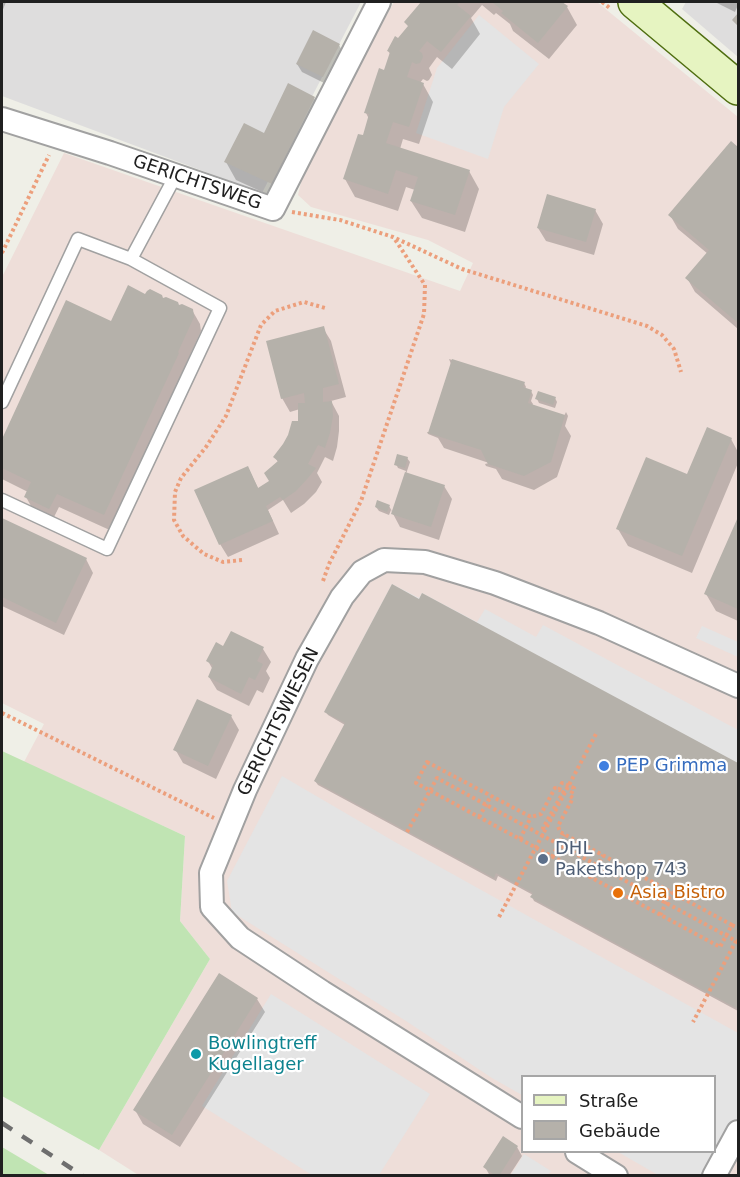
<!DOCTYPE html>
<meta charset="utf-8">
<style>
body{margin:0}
#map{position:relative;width:740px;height:1177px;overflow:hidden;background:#efefe7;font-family:"DejaVu Sans",sans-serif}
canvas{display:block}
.frame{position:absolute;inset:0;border:3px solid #202020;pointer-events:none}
.legend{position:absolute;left:521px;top:1075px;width:195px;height:78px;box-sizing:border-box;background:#fff;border:2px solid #a6a6a6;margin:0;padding:8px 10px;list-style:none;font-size:18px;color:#202020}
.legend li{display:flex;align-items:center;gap:12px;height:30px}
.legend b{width:30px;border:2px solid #a6a6a6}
</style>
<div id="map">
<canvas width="740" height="1177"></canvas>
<div class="frame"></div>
<ul class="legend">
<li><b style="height:8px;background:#e6f4c1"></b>Straße</li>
<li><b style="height:16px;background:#b5b1aa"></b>Gebäude</li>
</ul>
</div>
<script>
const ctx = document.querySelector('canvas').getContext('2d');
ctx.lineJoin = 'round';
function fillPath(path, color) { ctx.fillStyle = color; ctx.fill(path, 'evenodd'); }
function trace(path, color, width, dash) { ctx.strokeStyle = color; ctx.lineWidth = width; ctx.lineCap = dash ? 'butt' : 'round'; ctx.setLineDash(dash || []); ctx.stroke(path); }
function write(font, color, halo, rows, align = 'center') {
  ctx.font = font + ' "DejaVu Sans",sans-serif'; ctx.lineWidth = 4.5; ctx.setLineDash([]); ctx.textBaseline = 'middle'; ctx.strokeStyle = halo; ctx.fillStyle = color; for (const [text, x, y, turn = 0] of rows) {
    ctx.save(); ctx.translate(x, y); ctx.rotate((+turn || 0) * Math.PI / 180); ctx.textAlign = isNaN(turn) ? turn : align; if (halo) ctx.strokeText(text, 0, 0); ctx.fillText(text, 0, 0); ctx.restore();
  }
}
fillPath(new Path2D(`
 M2 2H361L262 193 2 96Z
 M686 2H738V57L682 9Z`), '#dedddd');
fillPath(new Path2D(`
 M394 2H597L738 117V1175L140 1176 99 1150 210 959 180 921 185 836 24 762 44 724 2 703V277L64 153 460 291 473 263 428 240 311 207 298 195 301 182 344 92ZM522 1076H714V1152H522Z`), '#eeded9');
fillPath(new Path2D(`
 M2 751 185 836 180 921 210 959 99 1150 2 1096Z
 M2 1147 49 1175H2Z`), '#c0e4b3');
fillPath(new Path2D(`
 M479 15 539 64 504 107 488 159 416 133 437 68Z
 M392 584 419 598 422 593 477 622 485 609 536 637 543 625 738 730V843L613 775 397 724 335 691Z
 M702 626 738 642V657L696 638Z
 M282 776 395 842 738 1033V1120L707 1175H658L618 1152H714V1076H522V1095L492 1078 406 1021 232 912 227 881Z
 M271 994 430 1094 379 1175H312L202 1106Z
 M524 1154 551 1171 548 1175H511Z`), '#e4e4e4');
fillPath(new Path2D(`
 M2 2H6L2 12Z
 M423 2H560L567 7 577 25 549 59 513 31 510 24 496 13 494 15 482 5 471 18 480 34 452 69 437 57 429 68 432 75 429 80 427 81 423 79 420 83 423 84 433 102 419 144 403 139 400 149 469 171 479 189 465 232 422 218 411 201 415 190 406 187 398 211 355 197 345 179 363 137 369 119 366 113 385 72 391 55 388 51 409 27 406 23Z
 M715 2H738V5L735 12Z
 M339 45 344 54 328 85 302 72 297 64Z
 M314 98 324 116 282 201 236 180 226 162Z
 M731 143 738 149V329L695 292 687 278 708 254 678 229 670 215Z
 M595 210 603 224 594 255 546 241 538 228Z
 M146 296 163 299 179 307 192 310 200 324 201 331 185 366 188 372 114 532 59 507 54 517 31 506 26 497 28 492 2 479V442L67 302 115 325Z
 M323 328 331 341 346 397 331 401 339 416V431L337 447 333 461 325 457 317 473 322 482 316 492 304 504 291 513 283 500 268 510 279 534 228 557 220 544 248 468 259 490 271 482 278 462 275 457 299 423 300 409 290 412 282 398Z
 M449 359 524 383 526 387 525 389 531 391 533 395 531 401 533 404 531 409 564 416 566 412 568 416 565 426 571 436 557 477 534 490 502 479 496 469 486 466 485 464 489 463 444 448 438 438 428 434 427 432H433L451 364Z
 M555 398 557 402 555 408 539 403 537 399Z
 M731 439 738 452V463L692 573 628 546 618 529 688 476Z
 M407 458 410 462 406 474 444 486 452 499 439 540 400 527 391 510 389 515 379 511 376 507 389 506 393 513 406 471 398 468 396 464Z
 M2 520 86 559 93 573 64 635 2 606Z
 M738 520V621L716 611 706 594Z
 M423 595 738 764V1011L534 901 532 897 533 895 498 876 496 881 318 785 315 781 345 725 328 715 325 711 420 601Z
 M224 648 263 649 271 662 266 671 270 678 263 693 257 690 249 706 217 690 209 677 213 670 208 661Z
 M231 716 239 730 216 779 183 763 175 749Z
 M257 999 265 1012 180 1147 143 1124 135 1110Z
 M517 1147 522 1156 509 1176H490L485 1167Z`), '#0003');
fillPath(new Path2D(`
 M421 2H460L457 5 471 16 441 52 427 41 420 50 419 51 422 53 423 57 420 63 416 64 412 62 407 77 424 83 409 127 393 122 386 143 470 170 455 215 410 201 418 177 396 170 388 194 343 179 358 134 363 135 369 114 364 113 379 68 384 70 390 52 387 51 395 36 398 38 408 26 404 22Z
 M492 2H562L568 6 538 43 501 13 503 11Z
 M738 13V26L732 20Z
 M313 30 340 44 323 77 296 64Z
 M288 83 315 97 272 184 224 162 244 123 264 133Z
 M731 141 738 147V323L685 278 709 250 668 215Z
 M547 194 596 209 586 242 537 228Z
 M128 285 145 294 147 291 150 289 162 295 163 298 166 297 178 302 179 305 182 304 193 309 194 317 178 352 179 353 104 515 57 494 49 509 24 497 31 482 2 468V439L66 300 111 321Z
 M324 326 339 384 323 388V402L332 401 333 416 330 433 325 448 318 445 308 464 316 468 308 478 296 491 283 500 280 497 266 506 273 521 219 545 194 490 248 466 258 488 269 481 264 473 278 461 273 457 283 444 288 435 292 421H298V403H305L304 393 281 399 266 341Z
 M452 359 525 382 523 387 532 390 528 403 565 415 551 462 524 476 488 464 481 450 428 433Z
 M538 391 556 397 553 405 535 399Z
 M707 427 732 438 682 556 616 529 646 457 687 474Z
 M397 454 408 457 405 468 394 465Z
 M405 472 445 485 431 527 391 514Z
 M377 500 390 505 387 512 375 507Z
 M738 517V609L704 594Z
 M2 518 87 558 56 623 2 597Z
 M392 584 419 599 422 593 738 763V1009L530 897 533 893 496 873 494 878 314 781 345 723 324 712Z
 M231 631 264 647 257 661 263 664 255 680 249 677 241 694 208 677 213 665 206 661 216 642 223 646Z
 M197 699 232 715 208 766 173 750Z
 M219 973 258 998 172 1135 133 1110Z
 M503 1136 518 1146 499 1176H496L483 1167Z`), '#b5b1aa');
const lane = new Path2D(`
 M131 259 176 175
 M2 402 78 239 131 259 220 308 107 549 2 500`);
const street = new Path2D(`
 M2 119 110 153 273 209 379 2
 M522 1117 322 992 240 938 212 907 211 873 245 790 307 659 342 597 362 572 384 560 425 562 495 583 599 623 738 686
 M577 1152 616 1176
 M714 1176 738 1132`);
const secondary = new Path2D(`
 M635 2 738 88`);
trace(lane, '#a1a1a1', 15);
trace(street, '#a1a1a1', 26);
trace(secondary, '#4f6e10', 36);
trace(new Path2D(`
 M602 2 611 9
 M292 212 340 220 393 237 462 269 647 326 662 335 674 349 681 372
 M2 253 49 155
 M242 560 223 562 204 554 183 536 174 520 175 492 181 478 206 447 226 416 261 325 275 311 304 302 325 308
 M323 581 329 564 361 501 424 314 425 285 394 238
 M2 713 214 818
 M427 762 531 817 541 814 555 788 559 790 562 783 574 788 570 796 573 798 558 826 560 832 732 925 720 947 416 783Z
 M545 829 543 828 565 789
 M407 832 437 778 736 941 693 1022
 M499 917 597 732
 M732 925 738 928`), '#ec9f7c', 4, [3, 3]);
trace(lane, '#fff', 12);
trace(street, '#fff', 22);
trace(secondary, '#e6f4c1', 33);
trace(new Path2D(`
 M2 1123 83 1176`), '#6e6e6e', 4.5, [12, 12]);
trace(new Path2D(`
 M479 817 491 796
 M520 839 531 817
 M552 857 564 834
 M591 878 603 855
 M660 915 672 892`), '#ec9f7c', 4, [3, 3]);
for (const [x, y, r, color] of [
 [604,766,6,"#3f7fe0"],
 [543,859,6,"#5c6f8a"],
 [618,893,6,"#e8710a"],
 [196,1054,6,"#0f9aa8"]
]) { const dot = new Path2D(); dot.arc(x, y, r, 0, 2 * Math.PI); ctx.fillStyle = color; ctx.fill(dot); trace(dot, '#fff', 2); }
write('18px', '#202020', '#fff', [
 ["GERICHTSWEG",197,183,19],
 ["GERICHTSWIESEN",279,722,-64]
]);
write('18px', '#366cbe', '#fff', [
 ["PEP Grimma",616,766]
], 'left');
write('18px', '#4e5e75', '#fff', [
 ["DHL",555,849],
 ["Paketshop 743",555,870]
], 'left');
write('18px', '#c56008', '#fff', [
 ["Asia Bistro",630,893]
], 'left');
write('18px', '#0d838f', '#fff', [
 ["Bowlingtreff",208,1044],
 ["Kugellager",208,1065]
], 'left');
</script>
